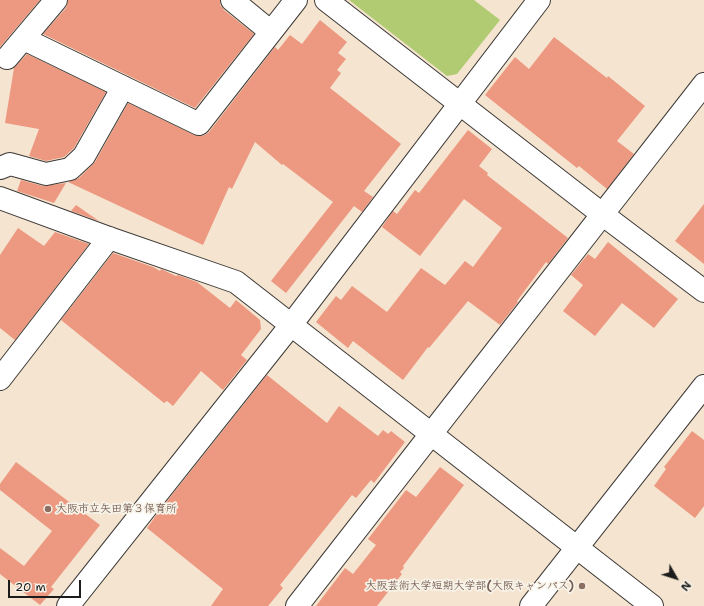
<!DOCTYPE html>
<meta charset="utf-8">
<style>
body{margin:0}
#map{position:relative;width:704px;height:606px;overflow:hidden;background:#f5e4cf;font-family:"Shantell Sans",sans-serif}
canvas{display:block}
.north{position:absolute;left:656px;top:558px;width:40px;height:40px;-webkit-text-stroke:3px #f7f3e8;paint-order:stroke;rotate:129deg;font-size:11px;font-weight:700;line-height:16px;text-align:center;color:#1c1c1c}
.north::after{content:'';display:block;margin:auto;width:14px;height:18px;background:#1c1c1c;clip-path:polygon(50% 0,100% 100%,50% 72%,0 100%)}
.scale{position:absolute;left:8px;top:580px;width:73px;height:18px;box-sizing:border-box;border:2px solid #1c1c1c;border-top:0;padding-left:5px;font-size:12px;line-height:14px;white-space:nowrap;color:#1c1c1c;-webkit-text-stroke:3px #f7f3e8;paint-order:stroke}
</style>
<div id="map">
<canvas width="704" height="606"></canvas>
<div class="north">N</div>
<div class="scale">20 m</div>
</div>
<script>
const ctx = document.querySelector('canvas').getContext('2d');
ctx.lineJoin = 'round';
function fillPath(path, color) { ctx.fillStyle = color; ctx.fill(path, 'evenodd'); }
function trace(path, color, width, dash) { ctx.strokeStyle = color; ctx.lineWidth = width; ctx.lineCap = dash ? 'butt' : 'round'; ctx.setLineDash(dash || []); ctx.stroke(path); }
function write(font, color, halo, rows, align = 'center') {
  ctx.font = font + ' "Shantell Sans","Klee One",sans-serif'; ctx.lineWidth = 3.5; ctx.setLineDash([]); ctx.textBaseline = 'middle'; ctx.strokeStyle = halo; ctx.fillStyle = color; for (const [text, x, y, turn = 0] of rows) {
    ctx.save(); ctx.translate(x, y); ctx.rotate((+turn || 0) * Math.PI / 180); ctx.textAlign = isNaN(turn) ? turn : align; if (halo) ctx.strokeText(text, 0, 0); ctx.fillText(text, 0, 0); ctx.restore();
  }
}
fillPath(new Path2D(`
 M349 0H474L500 20 457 74 447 76Z`), '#b0cb71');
fillPath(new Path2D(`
 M0 0H40L0 47Z
 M68 0H220V5L224 10 254 34 195 108 43 34 66 8Z
 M320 20 347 42 338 53 346 59 337 70 341 73 330 88 401 144 364 191 373 197 362 212 354 206 286 293 271 281 333 202 283 164 282 165 255 142 232 189 229 187 203 245 68 182 79 178 95 162 128 103 194 135 199 136 205 135 209 132 275 47 278 50 290 35 302 44Z
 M554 37 607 78 608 76 645 106 617 141 634 154 607 189 579 166 577 168 485 95 515 57 529 69Z
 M27 54 106 92 74 148 64 157 46 161 29 156 39 129 5 123 14 68Z
 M468 130 492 149 479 166 488 173 487 175 568 238 548 264 546 262 517 301 518 302 500 325 468 301 429 348 428 347 403 380 353 341 348 348 316 322 336 296 341 300 352 286 387 312 421 268 445 285 465 261 473 267 502 228 464 199 420 256 382 227 393 211 397 214 415 190 419 193Z
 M21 180 43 186 66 183 54 203 17 191Z
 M704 204V264L675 241Z
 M76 205 99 221 71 211Z
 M18 228 44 246 55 232 89 244 15 340 0 328V255Z
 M608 242 678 299 654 328 622 303 595 336 563 311 583 285 571 275 588 254 595 259Z
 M113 253 153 267 160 271 161 269 176 276 178 275 197 282 230 308 236 300 260 320 261 329 241 355 247 360 223 390 201 371 173 406 167 401 164 403 61 320Z
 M267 375 327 423 339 406 378 436 383 430 388 434 391 431 405 442 374 483 371 480 356 498 352 495 280 585 283 588 268 606H211L223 589 147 528 160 510Z
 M692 431 704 440V506L695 518 654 486 666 469 664 467Z
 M16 462 100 525 51 587 54 589 40 605 0 574V548L24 566 52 531 0 490V484Z
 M440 467 464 485 403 566 404 568 400 572 402 574 377 606H316L345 568 353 574 376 545 368 539 406 490 416 497Z`), '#ed9880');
const minor = new Path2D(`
 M232 0 271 32
 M326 0 602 214 704 291
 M24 39 199 124 296 0
 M7 58 56 0
 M0 168 10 164 46 174 70 169 84 156 123 87
 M0 379 109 238
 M297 606 704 84
 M531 606 704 386`);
const tertiary = new Path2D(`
 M0 198 109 238 236 282 652 606
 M68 606 291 325 539 0`);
trace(minor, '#3d3a37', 24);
trace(tertiary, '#3d3a37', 24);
trace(minor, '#fff', 22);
trace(tertiary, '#fff', 22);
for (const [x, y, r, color] of [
 [48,509,4,"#8d6e63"],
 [582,586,4,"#8d6e63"]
]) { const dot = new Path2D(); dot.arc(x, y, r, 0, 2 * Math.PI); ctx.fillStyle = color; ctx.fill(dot); trace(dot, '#f7f3e8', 1.5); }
write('bold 11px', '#785e54', '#f7f3e8', [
 ["大阪市立矢田第３保育所",56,509],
 ["大阪芸術大学短期大学部(大阪キャンパス)",574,586,"right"]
], 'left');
</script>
